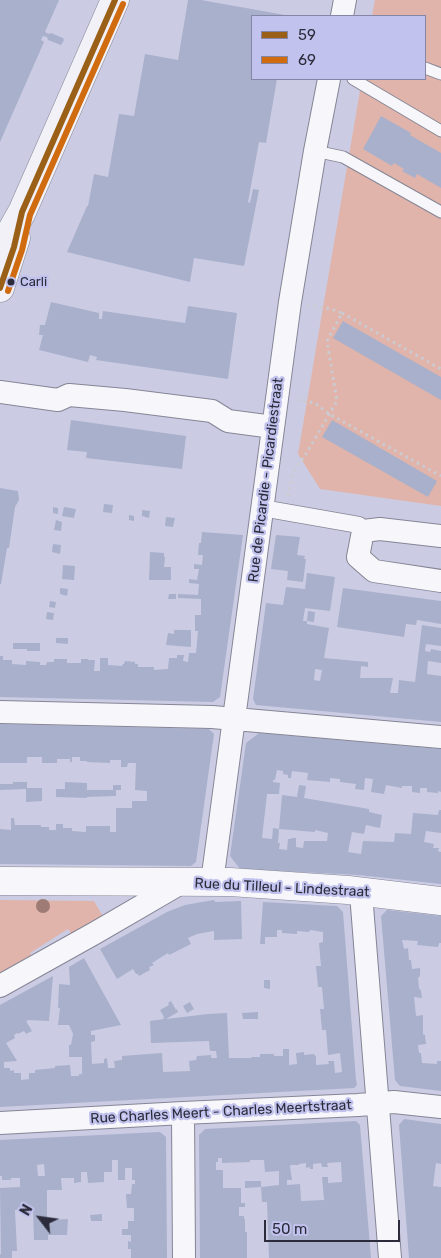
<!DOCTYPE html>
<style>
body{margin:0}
#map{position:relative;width:441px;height:1258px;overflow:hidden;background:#cbcce3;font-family:Rubik,sans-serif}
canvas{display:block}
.legend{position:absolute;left:251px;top:15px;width:175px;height:65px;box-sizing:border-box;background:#c1c2ed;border:1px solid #8586a6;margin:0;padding:6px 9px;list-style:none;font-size:15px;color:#2b2b3b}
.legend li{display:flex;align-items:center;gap:10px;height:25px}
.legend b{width:25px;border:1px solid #8586a6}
.north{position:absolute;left:15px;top:1193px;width:50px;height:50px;-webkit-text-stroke:4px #c1c2ed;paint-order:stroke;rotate:300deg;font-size:14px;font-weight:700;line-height:20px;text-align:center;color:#2b2b3b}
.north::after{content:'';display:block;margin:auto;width:18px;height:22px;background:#2b2b3b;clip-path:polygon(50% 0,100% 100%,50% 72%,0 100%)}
.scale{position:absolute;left:264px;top:1220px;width:136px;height:22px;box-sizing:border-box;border:2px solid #2b2b3b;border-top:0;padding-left:6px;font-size:15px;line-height:18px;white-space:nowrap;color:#2b2b3b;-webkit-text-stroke:4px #c1c2ed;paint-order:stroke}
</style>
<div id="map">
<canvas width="441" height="1258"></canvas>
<ul class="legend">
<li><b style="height:6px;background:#9b6018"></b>59</li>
<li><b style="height:6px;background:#d06c0f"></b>69</li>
</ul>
<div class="north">N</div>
<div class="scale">50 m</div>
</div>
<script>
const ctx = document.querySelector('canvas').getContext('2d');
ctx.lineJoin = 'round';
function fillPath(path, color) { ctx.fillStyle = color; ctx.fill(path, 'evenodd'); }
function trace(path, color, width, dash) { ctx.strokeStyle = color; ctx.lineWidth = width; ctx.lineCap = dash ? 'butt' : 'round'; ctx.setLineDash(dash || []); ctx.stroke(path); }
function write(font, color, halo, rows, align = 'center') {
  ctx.font = font + ' Rubik,sans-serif'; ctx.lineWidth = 4.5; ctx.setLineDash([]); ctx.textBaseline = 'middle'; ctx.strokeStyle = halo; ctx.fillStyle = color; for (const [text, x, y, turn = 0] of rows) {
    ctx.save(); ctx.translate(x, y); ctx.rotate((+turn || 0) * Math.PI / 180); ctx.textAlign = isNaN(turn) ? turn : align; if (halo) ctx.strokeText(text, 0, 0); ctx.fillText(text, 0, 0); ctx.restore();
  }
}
fillPath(new Path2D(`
 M375 0H441V506L320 489 298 454 362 79H425V16H372Z
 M0 900 94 901 105 920 74 938 68 929 30 953 34 960 0 980Z`), '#e0b4aa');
fillPath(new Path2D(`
 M0 0H59L45 32 49 34 51 33 63 38 64 40 61 45 48 40 47 37 43 36 41 40 44 42 0 142Z
 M188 0H201L285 15V16H252V79H277L266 143 259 142 248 202 250 203 253 189 259 190 244 266 194 258 190 282 67 252 87 206H88L94 174 108 177 119 114 134 116 145 54 178 60Z
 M381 116 411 133 410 135 441 153V188L417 174 415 178 402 171 404 169 394 163 392 166 363 149Z
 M51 302 99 313V319H102L103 311 185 323 188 306 237 313 228 379 96 360 97 357 90 355 88 362 39 350 43 335H39L40 325H45Z
 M343 321 441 377V400L333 338Z
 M71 420 186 436 182 469 86 458 87 452 67 450Z
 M332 420 437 481 428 497 322 437Z
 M0 488 18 491 19 500 15 507 9 548H7L1 584H0Z
 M104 504 113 505 112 513 103 512Z
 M53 507 58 508V514L53 513Z
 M64 507 76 509 74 518 62 516Z
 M142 510 150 511 149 518 142 516Z
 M129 515 134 516V521L129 520Z
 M166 517 175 518 173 527 165 526Z
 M56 520 62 522 61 531 54 530Z
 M202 532 243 535 220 697 213 702 0 697V656H3V660H12V664L26 665V661L40 662V665H46L47 662H54V659H67V663H81V659H88V660H95L94 671H100V658H108V665L122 666 123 664H124L125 661 135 662V664H138V667H154V670L168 669 169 658H177V655H184L183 661 188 662 189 653H196L198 631H195V615H201V599L178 598V594L198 595 199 584 189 583V579L197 580 199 569H194V564L202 565 203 555H198L199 543H201Z
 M276 535 300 537 297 555 305 556 304 559H306L303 582 287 580 288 571 271 569Z
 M53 544 61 545 60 554 52 552Z
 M150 552 164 553V557H165L164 567H171V580H149Z
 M63 565 75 566 74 580 62 579Z
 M307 573 335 577 330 611 305 608 303 621H307V624L329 628 324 658 368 662V667L361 666 360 678H393L390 693H398L399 680 415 682 422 625 441 628V646L426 644 425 651 430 652 431 649 441 651V663L428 661 427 674 441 676V722L256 705 253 699 266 603 283 605 286 587 305 589ZM315 669 322 670 320 681 314 680Z
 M60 588 68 589 67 596 60 594Z
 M343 588 441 601V624L417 620 416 625 406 624 404 637 337 627Z
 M169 594H176V599H168Z
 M50 601 56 602 55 608 49 607Z
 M308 611 315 612 314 622 307 621Z
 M47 612 54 613 53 620 46 619Z
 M174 630H191V647L166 645 168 633 174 634Z
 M56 638H68V644L56 643Z
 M13 643H40V651H27V649H13Z
 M0 724 209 729 214 734 196 862 191 866 0 864V829L11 830V818H14L15 825H41V827H49V830H56V824H63V828H72V831L86 832V826H110V832H116V808H132V801H147V791L135 790 136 763H128L127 767H121V760H110V763L87 762V761H80V757H72V762H70V759H57V763H42V757H27V763H0Z
 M259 733 441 749V792L438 791V793L427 792V788H420V793L412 792V786H402V788L386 785 384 794 371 792 373 779 365 778 364 790 355 789 356 784 340 782V779L330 778V782L307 780 308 773 292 771 291 778H288V775L283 774V771L277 770 275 780H273V782L280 783 279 794H267L262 838 272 839 273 828 279 829 278 843H280L279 849 287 850 288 839H291V838H296V847L303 848 304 841H327L328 833 315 830V832L279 829 282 795 297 797 299 785 306 786 304 798 369 809V812L382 815 380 828 366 825 364 834 352 832 348 852 361 854 363 841 394 842 395 833 411 834 413 813 438 815 439 810H441V833L426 831 424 842 434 844 433 848H439L438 851 441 852V884L359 875 240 869 230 856 246 743Z
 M13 782H27V788H42V801L26 802V789L0 790V784H13Z
 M65 782 87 783V790H113V785H121V790H116V796L87 797V798L56 797V789H65Z
 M214 900 215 902 241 901 242 939 214 940V931L197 934 188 938 191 944 169 955 168 953 152 963 154 965 149 967 150 970 139 976 138 974H136L133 969 117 979 100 949 167 912 185 905Z
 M263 902 337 906 343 912 356 1080 357 1085 354 1088 0 1107V1005L53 976 49 1021 29 1020 26 1021 32 1031 26 1034 24 1031 18 1034 17 1033 14 1035 15 1038 6 1043 17 1061 4 1062V1068H10V1071L14 1070V1073H21V1080L29 1079V1073H35V1070L55 1068V1066L70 1065 71 1076H79V1074H82V1057H69V1045H71L73 1034 69 1025H58L60 1008H58L59 984 70 985 69 967 84 958 121 1025 91 1031V1035H95V1041L91 1042 92 1064 104 1063V1059L107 1058 108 1068H115L114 1061 122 1060V1056L162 1053 163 1072 190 1071 189 1061 196 1060 197 1056 211 1055V1058H217L216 1051H210L209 1041 151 1043 150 1021 164 1019 163 1018 164 1017 160 1010 169 1005 168 1003 171 1001 176 1010 177 1009 178 1012 166 1019 208 1014 227 1013 229 1058H251L252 1057H260V1054H274V1056H283V1049H289V1065L297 1064 296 1053 304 1052V1055L314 1054 316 1057V1065L329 1064 328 1061H334L335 1073 342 1072 340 1053 328 1055 326 1030H322L320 1009H324L322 987H318L316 966H321L319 943 323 942V932L310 930 309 932 297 931V934L282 933V930H277V937H265V944H260Z
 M387 910 441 916V943H439L438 947 417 945 418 941 402 940 404 949 408 948 409 960H411L412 969 420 968V976L418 978 419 988 421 991 422 998 414 997 416 1016 423 1015V1034L425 1035 426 1044 418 1045 419 1053H421L422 1063 437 1064V1061H441V1091L400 1086 395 1080 381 916Z
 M264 980H270V989L264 988Z
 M190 1002 194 1009 187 1013 183 1006Z
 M258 1012V1019H243L242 1013Z
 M404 1119 441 1124V1164L436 1163 433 1186 441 1187V1258H409L399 1125Z
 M356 1121 360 1125 371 1258H269L267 1202H262L261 1187 245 1188V1181H261V1187L279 1185V1171L265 1172 264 1160H250V1162L222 1163V1158H218V1162H216V1170H223V1188H241V1203H245V1207H239V1216H244V1219H245V1232H247V1258H200L199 1135 205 1129ZM341 1162 342 1182 328 1183V1177H322L324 1200 301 1201 300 1184 287 1185V1180H292L290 1166 291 1165H299V1164L306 1163V1168L310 1167V1169H313V1164L321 1163 322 1167H328L327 1163Z
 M160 1132 166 1137 167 1258H131V1249H128V1241L131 1242V1235H122V1229H128V1221H134V1208H127L126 1194H131L132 1184H135V1180H132V1168H125V1180H118V1160H112V1172H104V1182L88 1183 87 1172H81V1182L74 1183V1178H61L62 1190H47V1220L68 1219 67 1235H48V1240H34L33 1209 15 1210 17 1251H12V1258H0V1254H1L0 1188 20 1187V1178H11V1180H2V1176H0V1140ZM44 1164 45 1176H38L37 1165Z
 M102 1214V1221H91L90 1215Z`), '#a9b0cb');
const service = new Path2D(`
 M425 68 441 74
 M353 79 441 131
 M315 151 343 157 441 212`);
const pedestrian = new Path2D(`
 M262 508 359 525 363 531`);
const minor = new Path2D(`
 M342 16 345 0
 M0 392 58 400 69 395 125 400 212 411 228 421 273 427
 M441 536 380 529 363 531 358 557 374 571 441 581
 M0 712 212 717 441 737
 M212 882 290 302 315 151 329 79
 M365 892 362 906 390 1258
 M0 986 95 933 181 883
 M183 1113 184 1258
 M0 1123 183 1113 358 1105 394 1102 441 1107`);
const tertiary = new Path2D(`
 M0 881 230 882 348 890 441 901`);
const secondary = new Path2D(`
 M0 254 5 242 22 212 115 0
 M0 288 16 238`);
trace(service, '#858596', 13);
trace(pedestrian, '#858596', 18);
trace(minor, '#858596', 24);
trace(tertiary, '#858596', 29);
trace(secondary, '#858596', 29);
trace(new Path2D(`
 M342 313 441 369
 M297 400 315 403 329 414 441 476
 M288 496 293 472 306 454 337 401 327 341 342 313 331 309 308 305`), '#cbcbd2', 3, [2.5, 4]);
trace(service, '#f7f7fb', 11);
trace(pedestrian, '#f7f7fb', 16);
trace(minor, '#f7f7fb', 22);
trace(tertiary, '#f7f7fb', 28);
trace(secondary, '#f1f1f7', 28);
trace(new Path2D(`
 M0 288 14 247 22 212 115 0`), '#9b6018', 6);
trace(new Path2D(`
 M8 291 22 250 30 215 123 4`), '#d06c0f', 6);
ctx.fillStyle = '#9e7b74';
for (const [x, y] of [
 [43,906]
]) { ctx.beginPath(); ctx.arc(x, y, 7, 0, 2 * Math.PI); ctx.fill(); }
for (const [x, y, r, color] of [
 [11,282,4.5,"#2b2b3b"]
]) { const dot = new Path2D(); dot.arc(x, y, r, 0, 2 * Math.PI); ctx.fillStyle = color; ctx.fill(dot); trace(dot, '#c1c2ed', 2); }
write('13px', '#2b2b3b', '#c1c2ed', [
 ["Carli",20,282]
], 'left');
write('14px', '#2b2b3b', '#c1c2ed', [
 ["Rue de Picardie - Picardiestraat",266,480,-83],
 ["Rue du Tilleul - Lindestraat",282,888,3],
 ["Rue Charles Meert - Charles Meertstraat",221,1112,-3]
]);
</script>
